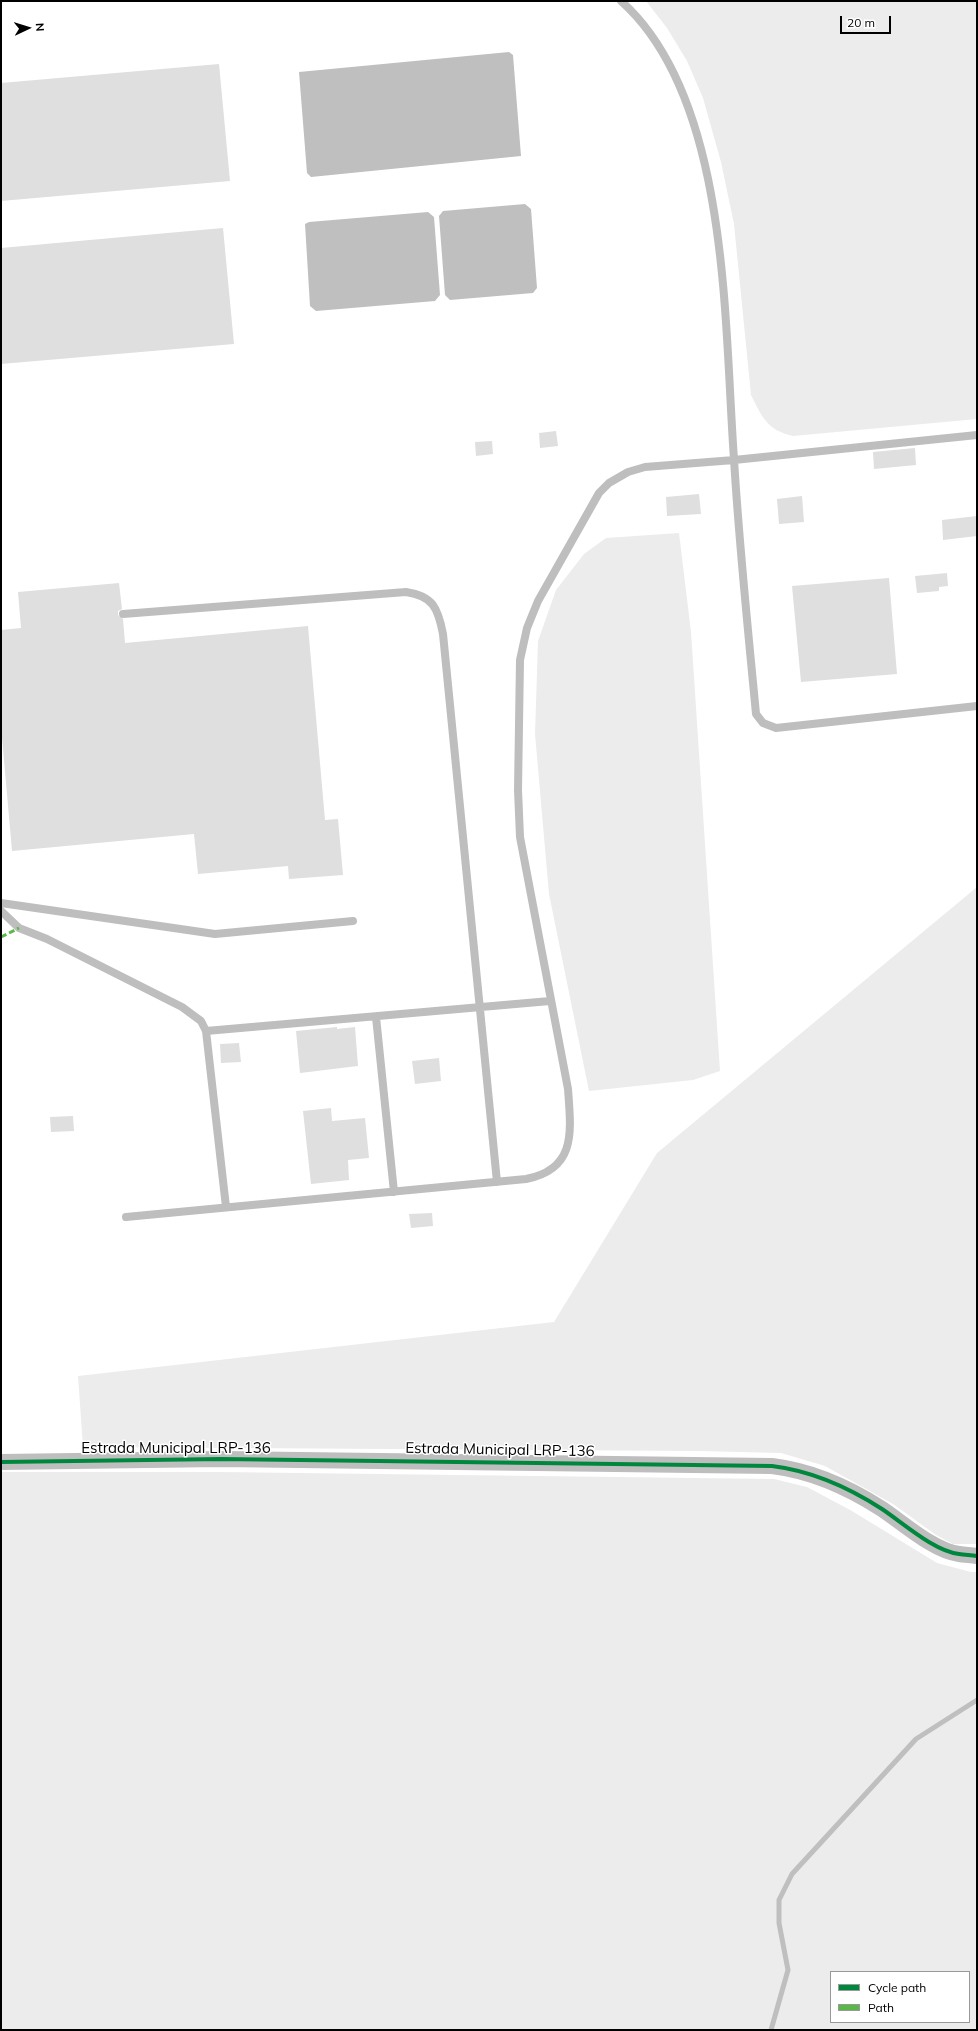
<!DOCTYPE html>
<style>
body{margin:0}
#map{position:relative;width:978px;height:2031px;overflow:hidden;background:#fff;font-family:Mulish,sans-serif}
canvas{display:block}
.frame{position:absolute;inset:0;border:2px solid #000;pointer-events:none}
.legend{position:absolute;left:830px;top:1971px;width:140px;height:52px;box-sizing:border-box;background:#fff;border:1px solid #999;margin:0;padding:5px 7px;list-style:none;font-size:12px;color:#000}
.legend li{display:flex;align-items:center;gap:8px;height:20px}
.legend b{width:20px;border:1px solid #999}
.north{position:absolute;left:8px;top:8px;width:40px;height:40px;-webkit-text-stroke:3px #fff;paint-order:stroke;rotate:86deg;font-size:11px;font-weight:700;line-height:16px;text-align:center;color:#000}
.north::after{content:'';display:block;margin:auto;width:14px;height:18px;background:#000;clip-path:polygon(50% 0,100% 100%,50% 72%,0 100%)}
.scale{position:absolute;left:840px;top:16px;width:51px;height:18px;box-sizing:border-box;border:2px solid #000;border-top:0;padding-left:5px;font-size:12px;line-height:14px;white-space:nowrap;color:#000;-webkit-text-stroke:3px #fff;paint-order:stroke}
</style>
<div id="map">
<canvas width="978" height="2031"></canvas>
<div class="frame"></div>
<ul class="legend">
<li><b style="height:5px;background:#00873e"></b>Cycle path</li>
<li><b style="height:5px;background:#58b947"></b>Path</li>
</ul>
<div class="north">N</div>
<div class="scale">20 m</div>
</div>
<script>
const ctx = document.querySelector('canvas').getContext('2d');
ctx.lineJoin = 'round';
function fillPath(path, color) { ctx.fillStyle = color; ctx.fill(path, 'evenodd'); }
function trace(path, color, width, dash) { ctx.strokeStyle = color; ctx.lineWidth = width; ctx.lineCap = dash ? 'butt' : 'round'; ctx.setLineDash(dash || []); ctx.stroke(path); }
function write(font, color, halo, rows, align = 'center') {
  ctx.font = font + ' Mulish,sans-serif'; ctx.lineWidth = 3; ctx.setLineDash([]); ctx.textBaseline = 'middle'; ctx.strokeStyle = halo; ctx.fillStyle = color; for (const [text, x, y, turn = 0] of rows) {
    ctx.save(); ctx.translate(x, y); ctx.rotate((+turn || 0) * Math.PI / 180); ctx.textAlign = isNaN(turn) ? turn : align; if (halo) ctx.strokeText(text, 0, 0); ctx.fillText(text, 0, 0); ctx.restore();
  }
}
fillPath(new Path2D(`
 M646 1H977V419L793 436C767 430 762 417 751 395L734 224 721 162 703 98 687 61 667 28Z
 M679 533 691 632 720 1071 693 1080 589 1091 549 894 535 734 538 641 556 590 584 554 606 538Z
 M977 887V1544H953L936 1535 893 1504 825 1466 781 1453 699 1451 83 1447 78 1376 554 1322 657 1153Z
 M1 1472H220L774 1479 807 1487 852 1511 937 1563 971 1572H977V2030H1ZM831 1972H969V2022H831Z`), '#ececec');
fillPath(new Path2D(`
 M509 52 513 55 521 156 311 177 307 173 299 72Z
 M525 204 531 209 537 288 533 293 450 300 445 295 439 216 443 211Z
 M428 212 434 217 440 295 435 301 316 311 310 306 305 224 309 222Z`), '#bfbfbf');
trace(new Path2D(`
 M771 2030 788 1970 779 1923V1900L792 1874 916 1739 977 1700`), '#bfbfbf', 5);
fillPath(new Path2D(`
 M219 64 230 181 1 201V83Z
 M223 228 234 344 1 364V248Z
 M556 431 558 446 540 448 539 433Z
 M492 441 493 454 476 456 475 442Z
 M915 448 916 465 874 469 873 452Z
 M699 494 701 514 667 516 666 497Z
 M802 496 804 522 779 524 777 499Z
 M977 516V536L943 540 942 520Z
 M947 573 948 586 939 587V591L917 593 915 576Z
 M889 578 897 674 801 682 792 586Z
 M119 583 122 609 118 611V615L123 619 125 643 308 626 325 820 338 819 343 875 289 879 288 866 198 874 194 834 12 851 1 726V630L21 628 18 592Z
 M337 1027V1029L355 1027 358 1066 300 1073 296 1031Z
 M239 1043 241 1062 221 1063 220 1044Z
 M439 1058 441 1081 415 1084 412 1061Z
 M331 1108 332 1121 365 1118 369 1158 348 1160 349 1180 311 1184 303 1111Z
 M73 1116 74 1131 51 1132 50 1117Z
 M432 1213 433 1226 411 1228 409 1214Z`), '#dfdfdf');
trace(new Path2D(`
 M621 1C730 98 724 323 734 459 739 544 748 629 756 714L763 723 776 728 977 706
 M123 614 406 592C433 596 438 608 443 634L497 1182
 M1 903 215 934 353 921
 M1 911 19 928 47 939 182 1007 201 1021 206 1031 226 1207
 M376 1017 394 1192
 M206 1031 550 1001
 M126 1217 526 1179C577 1169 571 1131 568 1089L520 837 518 790 520 660 527 628 538 601 599 493 609 483 628 472 645 467 734 460 977 435`), '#bebebe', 8);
trace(new Path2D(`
 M1 1462 221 1459 772 1466C813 1471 848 1487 882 1509 903 1523 934 1551 959 1554 965 1555 971 1555 977 1556`), '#bebebe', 16);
trace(new Path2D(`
 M1 937 19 928`), '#58b947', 3, [6, 3]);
trace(new Path2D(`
 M1 1462 221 1459 772 1466C813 1471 848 1487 882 1509 903 1523 934 1551 959 1554 965 1555 971 1555 977 1556`), '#00873e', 4);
write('15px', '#000', '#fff', [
 ["Estrada Municipal LRP-136",176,1448],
 ["Estrada Municipal LRP-136",500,1450,1]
]);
</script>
